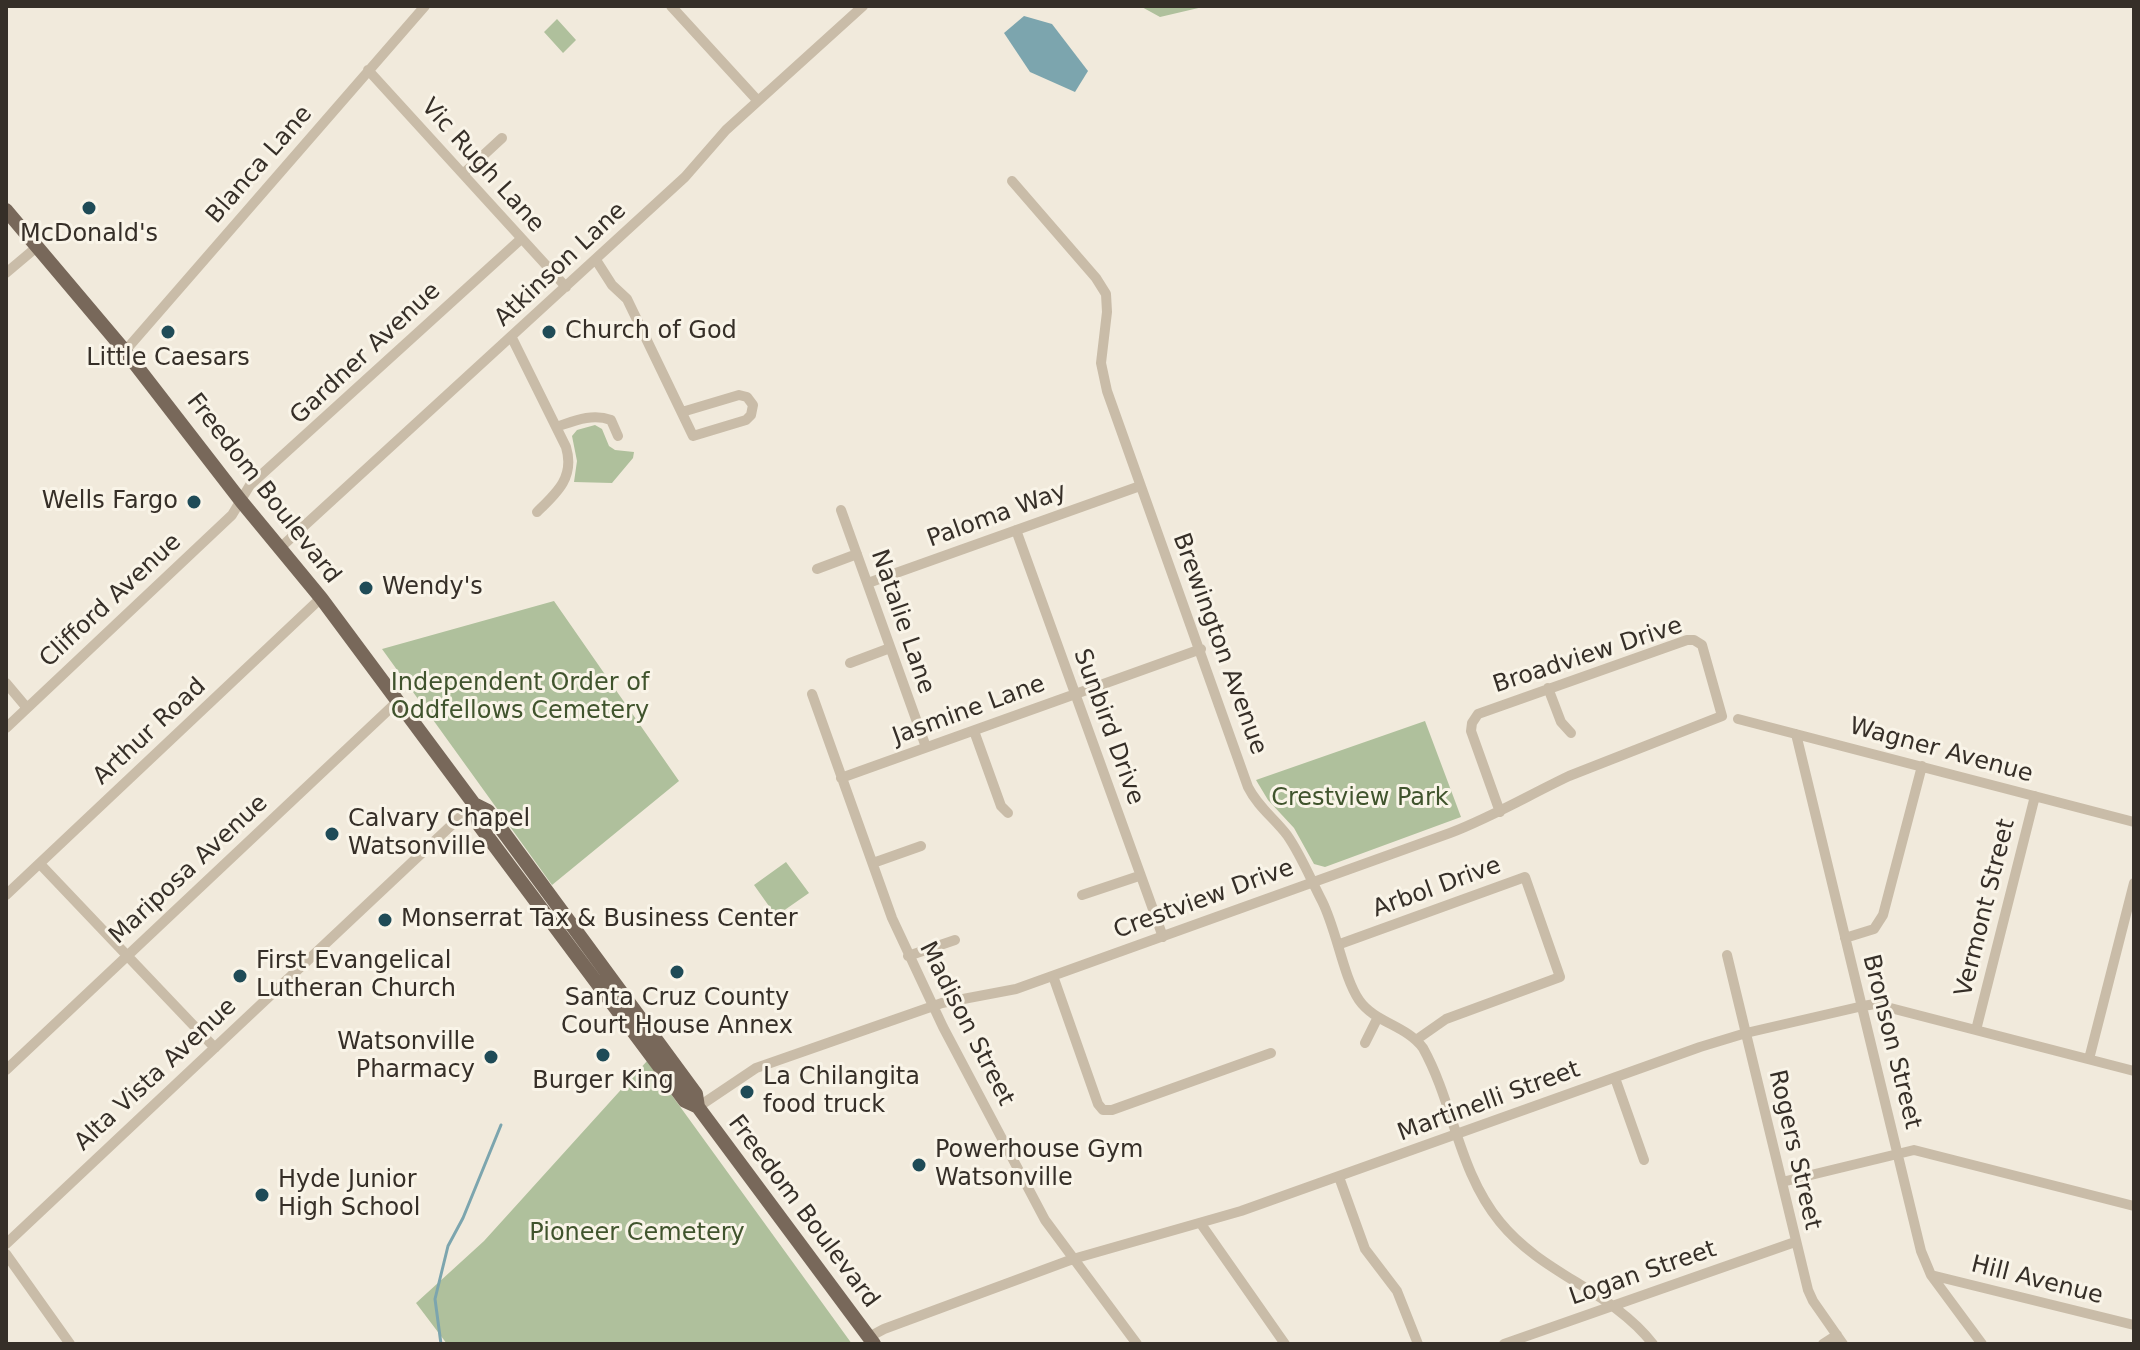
<!DOCTYPE html>
<style>
body{margin:0}
#map{position:relative;width:2140px;height:1350px;overflow:hidden;background:#f1eadc;font-family:"DejaVu Sans",sans-serif}
canvas{display:block}
.frame{position:absolute;inset:0;border:8px solid #362f28;pointer-events:none}
</style>
<div id="map">
<canvas width="2140" height="1350"></canvas>
<div class="frame"></div>
</div>
<script>
const ctx = document.querySelector('canvas').getContext('2d');
ctx.lineJoin = 'round';
function fillPath(path, color) { ctx.fillStyle = color; ctx.fill(path, 'evenodd'); }
function trace(path, color, width, dash) { ctx.strokeStyle = color; ctx.lineWidth = width; ctx.lineCap = dash ? 'butt' : 'round'; ctx.setLineDash(dash || []); ctx.stroke(path); }
function write(font, color, halo, rows, align = 'center') {
  ctx.font = font + ' "DejaVu Sans",sans-serif'; ctx.lineWidth = 6; ctx.setLineDash([]); ctx.textBaseline = 'middle'; ctx.strokeStyle = halo; ctx.fillStyle = color; for (const [text, x, y, turn = 0] of rows) {
    ctx.save(); ctx.translate(x, y); ctx.rotate((+turn || 0) * Math.PI / 180); ctx.textAlign = isNaN(turn) ? turn : align; if (halo) ctx.strokeText(text, 0, 0); ctx.fillText(text, 0, 0); ctx.restore();
  }
}
fillPath(new Path2D(`
 M1140 6H1207L1160 17Z
 M557 19 576 40 563 53 544 32Z
 M595 425 602 429 609 446 615 450 634 452 633 458 612 483 574 482 577 461 572 436 577 430Z
 M554 601 679 781 552 885 382 649Z
 M1425 721 1461 817 1325 867 1314 864 1294 828 1268 800 1256 780Z
 M786 862 809 893 776 916 754 885Z
 M647 1061 852 1344H447L416 1303 484 1241Z`), '#afc09c');
fillPath(new Path2D(`
 M1024 16 1052 24 1088 71 1075 92 1030 72 1004 33Z`), '#7ca5ae');
trace(new Path2D(`
 M441 1344 435 1299 448 1246 463 1218 501 1125`), '#7ca5ae', 3);
trace(new Path2D(`
 M671 6 758 101
 M368 70 566 287
 M463 174 502 138
 M1012 181 1096 278 1106 294 1107 312 1101 363 1107 391 1248 787C1258 807 1274 818 1287 835 1301 855 1311 880 1322 901 1337 931 1343 976 1359 1000 1375 1023 1406 1025 1423 1048 1454 1104 1458 1171 1500 1222 1543 1275 1611 1290 1653 1344
 M596 260 612 285 627 299 693 436 746 420 751 415 753 405 747 397 739 395 682 412
 M6 273 38 246
 M512 338 566 447C575 477 557 493 537 512
 M125 351 425 6
 M556 427C574 421 592 413 611 420L618 436
 M841 510 926 747
 M1016 530 1163 937
 M280 548 685 177 726 130 863 6
 M817 569 857 554
 M868 583 1140 486
 M850 663 890 648
 M6 683 27 708
 M1548 688 1561 722 1571 733
 M812 694 892 918 943 1027 1045 1220 1137 1344
 M1738 719 2134 822
 M6 728 232 515 250 485 521 239
 M974 731 1001 806 1008 813
 M1796 734 1921 1251 1931 1275 1982 1344
 M841 778 1201 649
 M873 863 921 846
 M40 864 215 1048
 M6 895 321 598
 M1082 895 1139 876
 M1845 938 1874 929 1883 915 1922 766
 M1340 944 1525 877 1560 977 1446 1019 1416 1040
 M1727 955 1808 1290 1813 1301 1843 1344
 M908 956 955 940
 M1053 976 1098 1104 1103 1110H1112L1271 1053
 M1976 1030 2035 796
 M1365 1043 1378 1017
 M2089 1059 2134 883
 M6 1070 399 700
 M1615 1078 1644 1160
 M698 1107 756 1068 942 1003 1016 989 1450 833C1492 817 1529 795 1569 776L1722 716 1702 645 1694 640H1687L1478 714 1472 723 1471 731 1500 812
 M1339 1177 1365 1249 1397 1291 1418 1344
 M1782 1182 1914 1150 2134 1206
 M1201 1224 1285 1344
 M6 1244 474 804
 M6 1254 70 1344
 M1931 1275 2134 1325
 M869 1337 884 1329 1073 1259 1241 1211 1700 1047 1746 1033 1863 1006 1875 1004 2134 1071
 M1504 1344 1795 1242
 M1823 1344 1837 1335`), '#c9bca8', 10);
trace(new Path2D(`
 M6 210 125 351 241 501 321 598 474 804 479 825 685 1101 698 1107
 M474 804 488 811 696 1094 698 1107 874 1344`), '#78685a', 14);
for (const [x, y, r, color] of [
 [89,208,8,"#1f4b57"],
 [168,332,8,"#1f4b57"],
 [549,332,8,"#1f4b57"],
 [194,502,8,"#1f4b57"],
 [366,588,8,"#1f4b57"],
 [332,834,8,"#1f4b57"],
 [385,920,8,"#1f4b57"],
 [677,972,8,"#1f4b57"],
 [240,976,8,"#1f4b57"],
 [603,1055,8,"#1f4b57"],
 [491,1057,8,"#1f4b57"],
 [747,1092,8,"#1f4b57"],
 [919,1165,8,"#1f4b57"],
 [262,1195,8,"#1f4b57"]
]) { const dot = new Path2D(); dot.arc(x, y, r, 0, 2 * Math.PI); ctx.fillStyle = color; ctx.fill(dot); trace(dot, '#f9f4e8', 3); }
write('24px', '#362f28', '#f9f4e8', [
 ["Blanca Lane",260,165,-49],
 ["Vic Rugh Lane",482,166,48],
 ["Atkinson Lane",561,265,-43],
 ["Gardner Avenue",366,354,-43],
 ["Freedom Boulevard",263,489,52],
 ["Paloma Way",997,516,-20],
 ["Clifford Avenue",111,601,-43],
 ["Natalie Lane",902,622,71],
 ["Brewington Avenue",1219,644,70],
 ["Broadview Drive",1588,656,-18],
 ["Jasmine Lane",969,711,-20],
 ["Sunbird Drive",1108,727,70],
 ["Arthur Road",150,732,-43],
 ["Wagner Avenue",1941,751,15],
 ["Mariposa Avenue",189,870,-43],
 ["Arbol Drive",1437,888,-20],
 ["Crestview Drive",1204,900,-20],
 ["Vermont Street",1986,908,-76],
 ["Madison Street",966,1024,63],
 ["Bronson Street",1891,1042,76],
 ["Alta Vista Avenue",156,1075,-43],
 ["Martinelli Street",1489,1102,-20],
 ["Rogers Street",1794,1150,77],
 ["Freedom Boulevard",803,1212,53],
 ["Logan Street",1643,1274,-19],
 ["Hill Avenue",2037,1281,14]
]);
write('24px', '#362f28', '#f9f4e8', [
 ["McDonald's",89,235,"center"],
 ["Church of God",565,332],
 ["Little Caesars",168,359,"center"],
 ["Wells Fargo",178,502,"right"],
 ["Wendy's",382,588],
 ["Calvary Chapel",348,820],
 ["Watsonville",348,848],
 ["Monserrat Tax & Business Center",401,920],
 ["First Evangelical",256,962],
 ["Lutheran Church",256,990],
 ["Santa Cruz County",677,999,"center"],
 ["Court House Annex",677,1027,"center"],
 ["Watsonville",475,1043,"right"],
 ["Pharmacy",475,1071,"right"],
 ["La Chilangita",763,1078],
 ["food truck",763,1106],
 ["Burger King",603,1082,"center"],
 ["Powerhouse Gym",935,1151],
 ["Watsonville",935,1179],
 ["Hyde Junior",278,1181],
 ["High School",278,1209]
], 'left');
write('24px', '#40542d', '#f9f4e8', [
 ["Independent Order of",520,684],
 ["Oddfellows Cemetery",520,712],
 ["Crestview Park",1360,799],
 ["Pioneer Cemetery",637,1234]
]);
</script>
